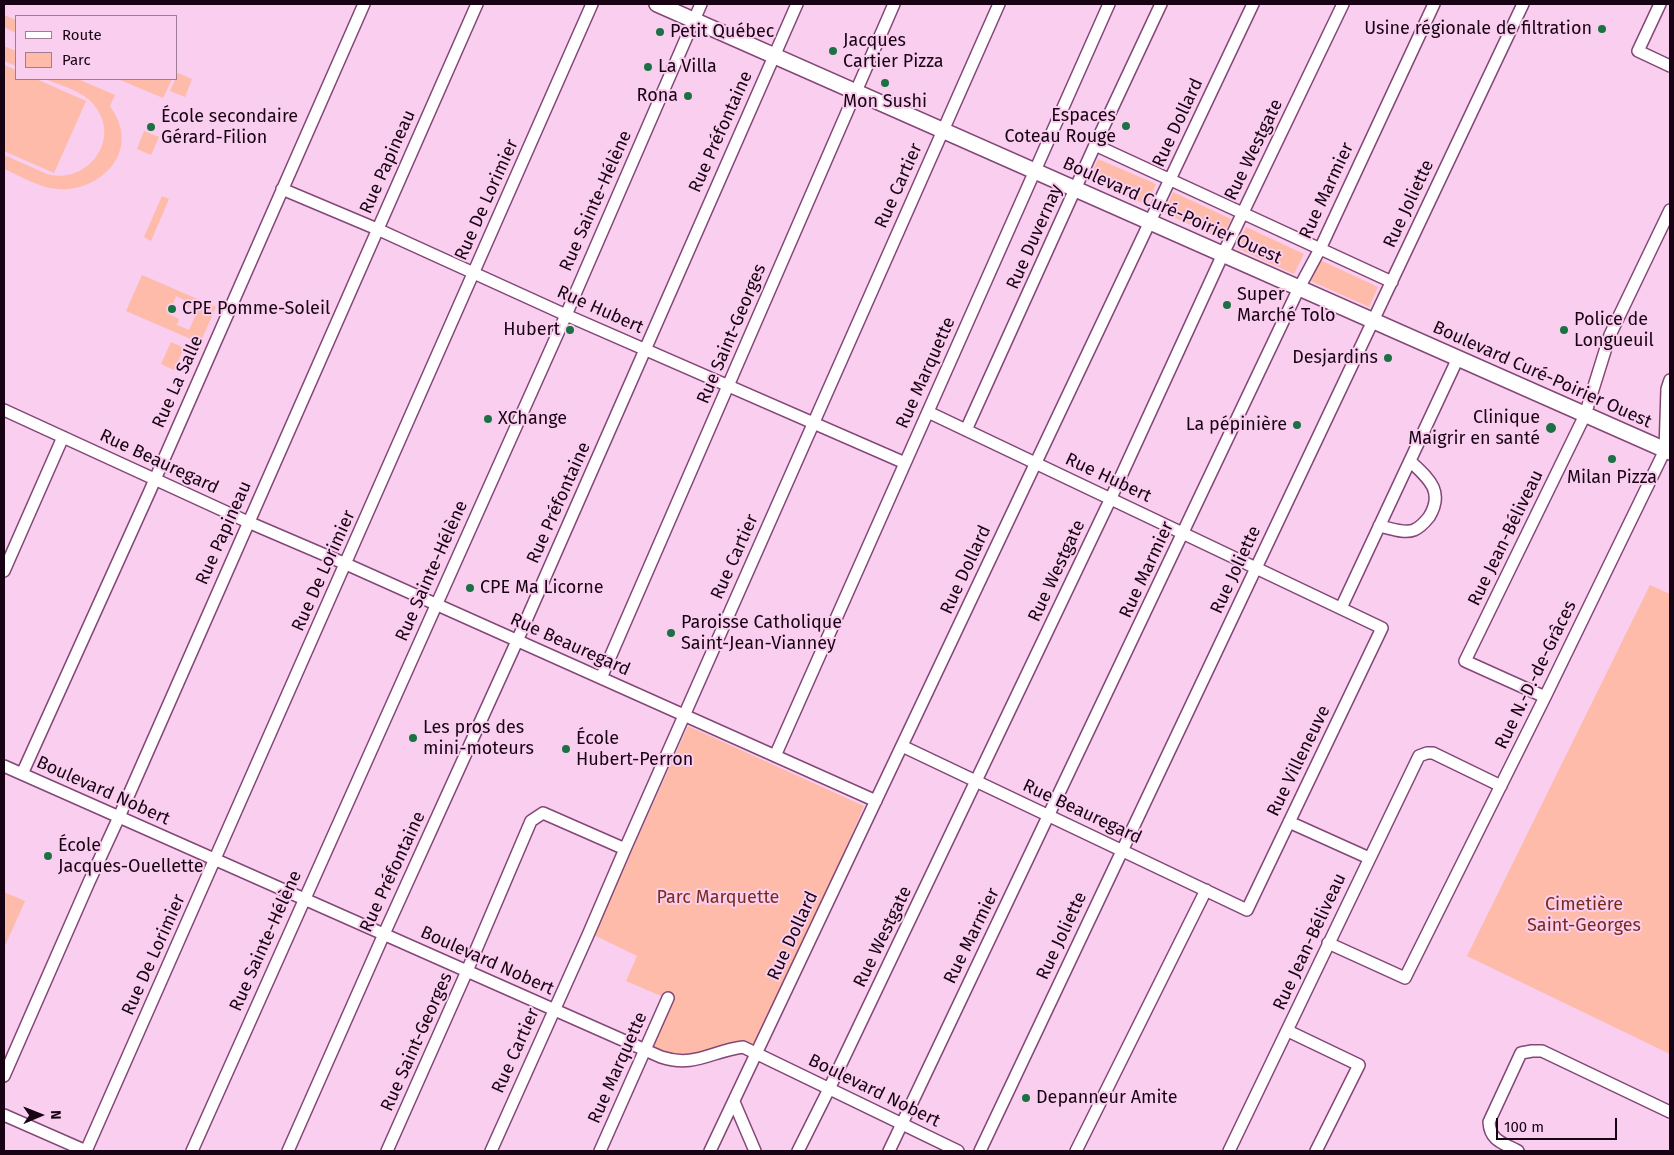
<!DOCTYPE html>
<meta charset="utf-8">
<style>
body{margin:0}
#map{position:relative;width:1674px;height:1155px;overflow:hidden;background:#f9ceee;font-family:"Fira Sans",sans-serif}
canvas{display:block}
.frame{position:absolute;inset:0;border:5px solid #180314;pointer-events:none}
.legend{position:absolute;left:15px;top:15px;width:162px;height:65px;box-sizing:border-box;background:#f9ceee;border:1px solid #9f7d97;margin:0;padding:6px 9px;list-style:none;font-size:15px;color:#180314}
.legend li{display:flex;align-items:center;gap:10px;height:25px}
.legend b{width:25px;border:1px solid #9f7d97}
.north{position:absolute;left:15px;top:1090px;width:50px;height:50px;-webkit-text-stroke:4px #f9ceee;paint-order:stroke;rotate:89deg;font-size:14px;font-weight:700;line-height:20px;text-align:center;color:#180314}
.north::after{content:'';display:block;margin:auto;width:18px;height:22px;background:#180314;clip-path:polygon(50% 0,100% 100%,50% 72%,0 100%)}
.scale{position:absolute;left:1496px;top:1118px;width:121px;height:22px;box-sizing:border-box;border:2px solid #180314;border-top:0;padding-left:6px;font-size:15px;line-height:18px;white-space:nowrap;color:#180314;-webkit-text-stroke:4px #f9ceee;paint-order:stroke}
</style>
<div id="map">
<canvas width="1674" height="1155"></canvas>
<div class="frame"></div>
<ul class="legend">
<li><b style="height:6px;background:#fff"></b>Route</li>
<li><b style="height:14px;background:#febba9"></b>Parc</li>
</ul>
<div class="north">N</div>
<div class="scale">100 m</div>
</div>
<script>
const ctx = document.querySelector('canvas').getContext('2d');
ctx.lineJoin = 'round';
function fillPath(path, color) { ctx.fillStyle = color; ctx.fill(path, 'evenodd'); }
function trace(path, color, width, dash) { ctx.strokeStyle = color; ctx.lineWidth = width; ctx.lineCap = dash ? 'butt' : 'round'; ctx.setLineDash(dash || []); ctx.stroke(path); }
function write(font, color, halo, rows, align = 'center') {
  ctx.font = font + ' "Fira Sans",sans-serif'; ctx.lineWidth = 4; ctx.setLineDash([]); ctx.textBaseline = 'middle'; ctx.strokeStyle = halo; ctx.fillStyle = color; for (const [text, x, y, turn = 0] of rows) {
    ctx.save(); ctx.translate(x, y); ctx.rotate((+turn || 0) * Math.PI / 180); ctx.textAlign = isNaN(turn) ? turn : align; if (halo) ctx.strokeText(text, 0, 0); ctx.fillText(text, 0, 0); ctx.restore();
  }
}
fillPath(new Path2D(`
 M4 15 16 20V33L4 27Z
 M4 46 16 51V66L4 61Z
 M4 65 16 70V79H36L86 101 54 173 4 151Z
 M178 73 192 79 185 97 170 91Z
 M45 79H78L115 95 110 106C115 114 120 122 121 131 127 166 90 192 58 189 39 188 21 176 4 169V155L47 174C85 185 120 143 97 109 87 92 62 86 45 79Z
 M118 79H172L163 98Z
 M144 131 159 137 151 155 137 149Z
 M1098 159 1156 184 1147 205 1089 180Z
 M1173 192 1231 219 1222 239 1164 213Z
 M162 196 169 199 151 241 144 237Z
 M1246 227 1304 254 1294 274 1236 248Z
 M1320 260 1378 287 1369 307 1311 281Z
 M142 275 216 307 200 343 126 311ZM176 296 188 302V308H189L191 304 194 305 193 310 197 312 189 330 177 325 179 319 169 314Z
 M171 342 184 348 174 370 161 364Z
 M1650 585 1670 594V1054L1467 956Z
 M688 726 864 806 757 1054 739 1045 693 1058 645 1050 668 999 626 981 637 956 594 935Z
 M4 892 25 901 4 948Z`), '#febba9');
const minor = new Path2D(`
 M1660 4 1638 51 1670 66
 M1095 145 1392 282
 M282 189 377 229 566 315 905 463
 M4 410 248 522 346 564 876 801
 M966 430 1095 145 1161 4
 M1379 526C1390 528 1404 534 1414 530 1421 527 1425 522 1429 517 1445 491 1428 478 1410 461
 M4 571 63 437
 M1341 608 1458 358
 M601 678 894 4
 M1545 697 1465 661 1585 415 1610 335 1670 210
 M902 746 1247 910 1382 628 928 412
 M775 756 1109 4
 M4 766 661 1057C695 1068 711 1051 743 1047L958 1151
 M22 774 149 493 364 4
 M1289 822 1369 858
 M1328 943 1405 978 1545 697 1665 450 1667 389 1670 380
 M1288 1031 1359 1065 1316 1151
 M4 1076 89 882 119 817 477 4
 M734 1102 755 1151
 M4 1115 86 1151
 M86 1151 592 4
 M192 1151 566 315 701 4
 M288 1151 384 934 517 641 797 4
 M387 1151 467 971 531 821 543 813 625 849
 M491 1151 588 935 625 849 999 4
 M600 1151 668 998
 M710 1151 1253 4
 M798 1151 829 1089 1111 498 1223 254 1343 4
 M889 1151 1299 288 1320 249 1434 4
 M980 1151 1523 4
 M1076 1151 1206 890
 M1229 1151 1419 756 1427 753H1433L1501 786
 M1518 1151C1503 1143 1490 1141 1489 1122L1521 1053 1532 1051H1542L1670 1112`);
const major = new Path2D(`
 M657 4 1670 452`);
trace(minor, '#834677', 14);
trace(major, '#834677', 18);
trace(minor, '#fff', 11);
trace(major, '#fff', 15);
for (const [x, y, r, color] of [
 [1602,29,5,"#1b7144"],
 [660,32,5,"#1b7144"],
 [833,51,5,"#1b7144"],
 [648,67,5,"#1b7144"],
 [885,83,5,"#1b7144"],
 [688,96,5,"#1b7144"],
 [1126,126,5,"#1b7144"],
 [151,127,5,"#1b7144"],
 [1227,305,5,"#1b7144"],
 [172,309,5,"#1b7144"],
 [570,330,5,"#1b7144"],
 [1564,330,5,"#1b7144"],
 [1388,358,5,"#1b7144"],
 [488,419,5,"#1b7144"],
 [1297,425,5,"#1b7144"],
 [1551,428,6,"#1b7144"],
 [1612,459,5,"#1b7144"],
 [470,588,5,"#1b7144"],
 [671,633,5,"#1b7144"],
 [413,738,5,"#1b7144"],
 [566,749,5,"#1b7144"],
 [48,856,5,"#1b7144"],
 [1026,1098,5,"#1b7144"]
]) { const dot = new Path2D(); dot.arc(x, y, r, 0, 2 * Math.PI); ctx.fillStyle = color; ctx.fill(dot); trace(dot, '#f9ceee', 2); }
write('18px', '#180314', '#f9ceee', [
 ["Usine régionale de filtration",1592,29,"right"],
 ["Petit Québec",670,32],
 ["Jacques",843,41],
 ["Cartier Pizza",843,62],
 ["La Villa",658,67],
 ["Rona",678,96,"right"],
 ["Mon Sushi",885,102,"center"],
 ["Espaces",1116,116,"right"],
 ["Coteau Rouge",1116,137,"right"],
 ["École secondaire",161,117],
 ["Gérard-Filion",161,138],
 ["Super",1237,295],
 ["Marché Tolo",1237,316],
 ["CPE Pomme-Soleil",182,309],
 ["Police de",1574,320],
 ["Longueuil",1574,341],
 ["Hubert",560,330,"right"],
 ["Desjardins",1378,358,"right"],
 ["Clinique",1540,418,"right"],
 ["Maigrir en santé",1540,439,"right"],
 ["XChange",498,419],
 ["La pépinière",1287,425,"right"],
 ["Milan Pizza",1612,478,"center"],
 ["CPE Ma Licorne",480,588],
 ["Paroisse Catholique",681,623],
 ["Saint-Jean-Vianney",681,644],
 ["Les pros des",423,728],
 ["mini-moteurs",423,749],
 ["École",576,739],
 ["Hubert-Perron",576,760],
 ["École",58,846],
 ["Jacques-Ouellette",58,867],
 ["Depanneur Amite",1036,1098]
], 'left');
write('18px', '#180314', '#f9ceee', [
 ["Rue Dollard",1178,123,-65],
 ["Rue Préfontaine",721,132,-66],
 ["Rue Westgate",1254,150,-64],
 ["Rue Papineau",388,162,-66],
 ["Rue Cartier",899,186,-66],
 ["Rue Marmier",1327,191,-65],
 ["Rue De Lorimier",487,200,-66],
 ["Rue Sainte-Hélène",596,201,-66],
 ["Rue Joliette",1409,204,-65],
 ["Boulevard Curé-Poirier Ouest",1172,211,24],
 ["Rue Duvernay",1035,237,-66],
 ["Rue Hubert",600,310,24],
 ["Rue Saint-Georges",732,334,-67],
 ["Rue Marquette",926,373,-66],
 ["Boulevard Curé-Poirier Ouest",1542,375,24],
 ["Rue La Salle",178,382,-66],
 ["Rue Beauregard",159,462,25],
 ["Rue Hubert",1108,478,25],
 ["Rue Préfontaine",559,503,-66],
 ["Rue Papineau",224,533,-66],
 ["Rue Jean-Béliveau",1506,538,-64],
 ["Rue Cartier",735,557,-66],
 ["Rue Dollard",966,570,-65],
 ["Rue Marmier",1147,570,-65],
 ["Rue Joliette",1236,570,-65],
 ["Rue De Lorimier",324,571,-66],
 ["Rue Sainte-Hélène",432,571,-66],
 ["Rue Westgate",1057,571,-65],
 ["Rue Beauregard",570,645,24],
 ["Rue N.-D.-de-Grâces",1536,675,-64],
 ["Rue Villeneuve",1299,761,-64],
 ["Boulevard Nobert",103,791,24],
 ["Rue Beauregard",1082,812,25],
 ["Rue Préfontaine",393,872,-65],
 ["Rue Dollard",793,936,-65],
 ["Rue Marmier",972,936,-64],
 ["Rue Joliette",1062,936,-65],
 ["Rue Westgate",883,937,-64],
 ["Rue Sainte-Hélène",266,941,-66],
 ["Rue Jean-Béliveau",1310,942,-65],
 ["Rue De Lorimier",154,955,-66],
 ["Boulevard Nobert",487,961,24],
 ["Rue Saint-Georges",417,1042,-66],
 ["Rue Cartier",516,1051,-66],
 ["Rue Marquette",618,1068,-66],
 ["Boulevard Nobert",874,1091,26]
]);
write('18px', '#7a2b18', '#f9ceee', [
 ["Parc Marquette",718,898],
 ["Cimetière",1584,905],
 ["Saint-Georges",1584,926]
]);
</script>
